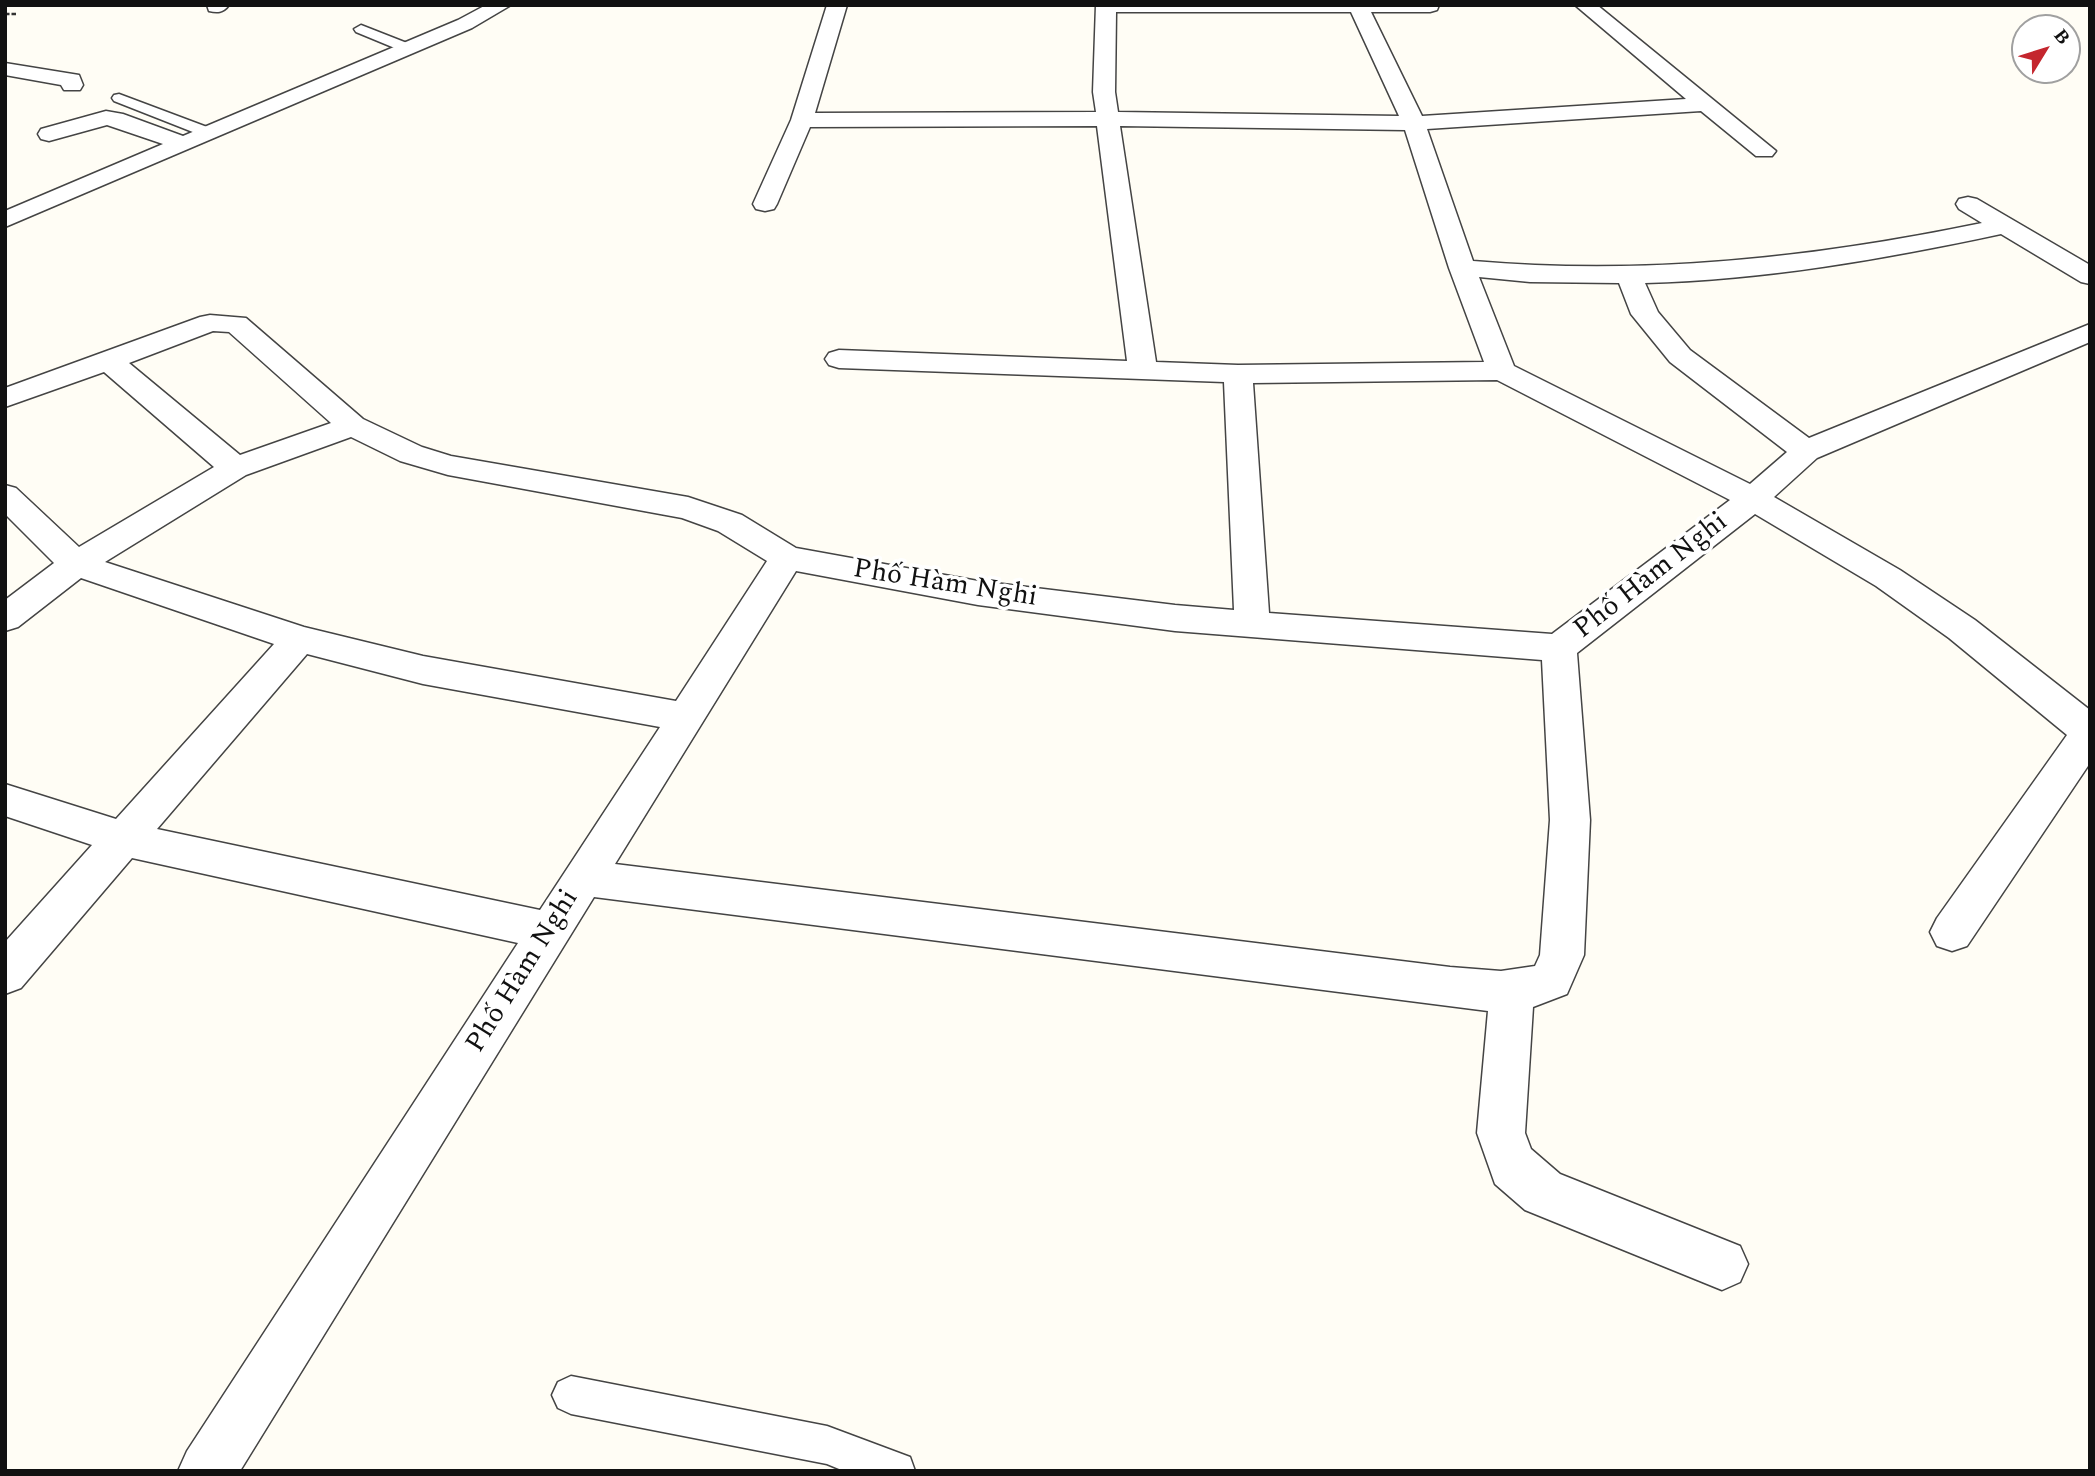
<!DOCTYPE html>
<meta charset="utf-8">
<style>
body{margin:0}
#map{position:relative;width:2095px;height:1476px;overflow:hidden;background:#fffdf5;font-family:Spectral,serif}
canvas{display:block}
.frame{position:absolute;inset:0;border:7px solid #111;pointer-events:none}
.north{position:absolute;left:2011px;top:14px;width:70px;height:70px;box-sizing:border-box;background:#fff;border:2px solid #a0a0a0;border-radius:50%;rotate:52deg;font-size:19px;font-weight:700;line-height:28px;text-align:center;color:#111}
.north::after{content:'';display:block;margin:auto;width:24px;height:32px;background:#c4262e;clip-path:polygon(50% 0,100% 100%,50% 72%,0 100%)}
</style>
<div id="map">
<canvas width="2095" height="1476"></canvas>
<div class="frame"></div>
<div class="north">B</div>
</div>
<script>
const ctx = document.querySelector('canvas').getContext('2d');
ctx.lineJoin = 'round';
function trace(path, color, width, dash) { ctx.strokeStyle = color; ctx.lineWidth = width; ctx.lineCap = dash ? 'butt' : 'round'; ctx.setLineDash(dash || []); ctx.stroke(path); }
function fillPath(path, color) { ctx.fillStyle = color; ctx.fill(path, 'evenodd'); }
function write(font, color, halo, rows, align = 'center') {
  ctx.font = font + ' Spectral,serif'; ctx.lineWidth = 7; ctx.setLineDash([]); ctx.textBaseline = 'middle'; ctx.strokeStyle = halo; ctx.fillStyle = color; for (const [text, x, y, turn = 0] of rows) {
    ctx.save(); ctx.translate(x, y); ctx.rotate((+turn || 0) * Math.PI / 180); ctx.textAlign = isNaN(turn) ? turn : align; if (halo) ctx.strokeText(text, 0, 0); ctx.fillText(text, 0, 0); ctx.restore();
  }
}
const service = new Path2D(`
 M361 25 412 45 414 48 407 52 402 51 356 32 354 29Z
 M119 94 215 130 217 133 215 136H203L114 101 112 98 114 95Z
 M571 1376 827 1426 910 1457 915 1471H844L827 1464 571 1414 558 1408 552 1395 558 1382Z`);
const minor = new Path2D(`
 M207 5H229C223 13 217 13 209 11Z
 M486 5H511L472 28 5 227V211L163 144 107 125 49 141 41 139 38 134 41 129 106 111 123 114 183 136 458 20Z
 M827 5H847L815 113 1096 112 1093 92 1096 5H1439L1437 10 1430 12H1371L1422 116 1686 99 1575 5H1597L1776 151 1772 156H1756L1701 111 1427 129 1473 261C1645 276 1813 258 1982 223L1959 209 1956 204 1959 199 1968 197 1977 199 2090 265V284L2081 282 2001 234C1884 259 1765 280 1645 283L1658 312 1690 350 1809 438 2090 324V342L1817 458 1774 497 1900 570 1975 620 2090 710V763L1967 946 1952 951 1937 946 1930 932 1937 918 2067 735 1949 638 1876 586 1755 514 1577 653 1590 820 1584 955 1567 994 1533 1007 1525 1133 1531 1149 1560 1174 1740 1246 1748 1264 1740 1282 1722 1290 1525 1210 1495 1184 1477 1133 1488 1011 594 897 240 1471H178L187 1451 518 943 132 858 21 988 5 994V942L92 845 5 816V784L116 819 274 644 81 578 18 627 5 631V600L54 563 5 514V485L16 488 79 547 214 467 104 372 5 407V388L200 317 210 315 246 318 363 419 422 447 451 456 688 497 742 515 796 548 978 581 1175 605 1234 610 1224 382 839 368 829 365 825 359 829 353 839 350 1127 361 1097 126 810 127 777 204 774 209 765 211 756 209 753 204 791 120ZM1116 12H1351L1399 116 1118 112 1115 92ZM1120 126 1405 130 1449 268 1484 362 1238 365 1156 362ZM1479 277 1530 282 1619 283 1631 314 1670 362 1787 452 1750 484 1514 366ZM213 331 229 332 331 423 240 455 129 363ZM1497 380 1730 500 1552 634 1269 613 1253 383ZM351 437 400 461 448 475 682 518 718 531 767 561 676 701 423 656 304 627 105 562 246 475ZM796 571 978 605 1175 631 1542 660 1550 820 1540 955 1535 966 1501 971 1450 967 615 864ZM307 654 423 684 660 727 540 910 157 829Z
 M5 63 79 75 83 85 80 90H64L61 85 5 75Z`);
trace(service, '#444', 3);
trace(minor, '#444', 3);
trace(new Path2D(`
 M5 14H16`), '#333', 2.5, [4.5, 2]);
fillPath(service, '#fff');
fillPath(minor, '#fff');
write('28px', '#111', '#fff', [
 ["Phố Hàm Nghi",1652,577,-38],
 ["Phố Hàm Nghi",945,585,9],
 ["Phố Hàm Nghi",524,972,-58]
]);
</script>
